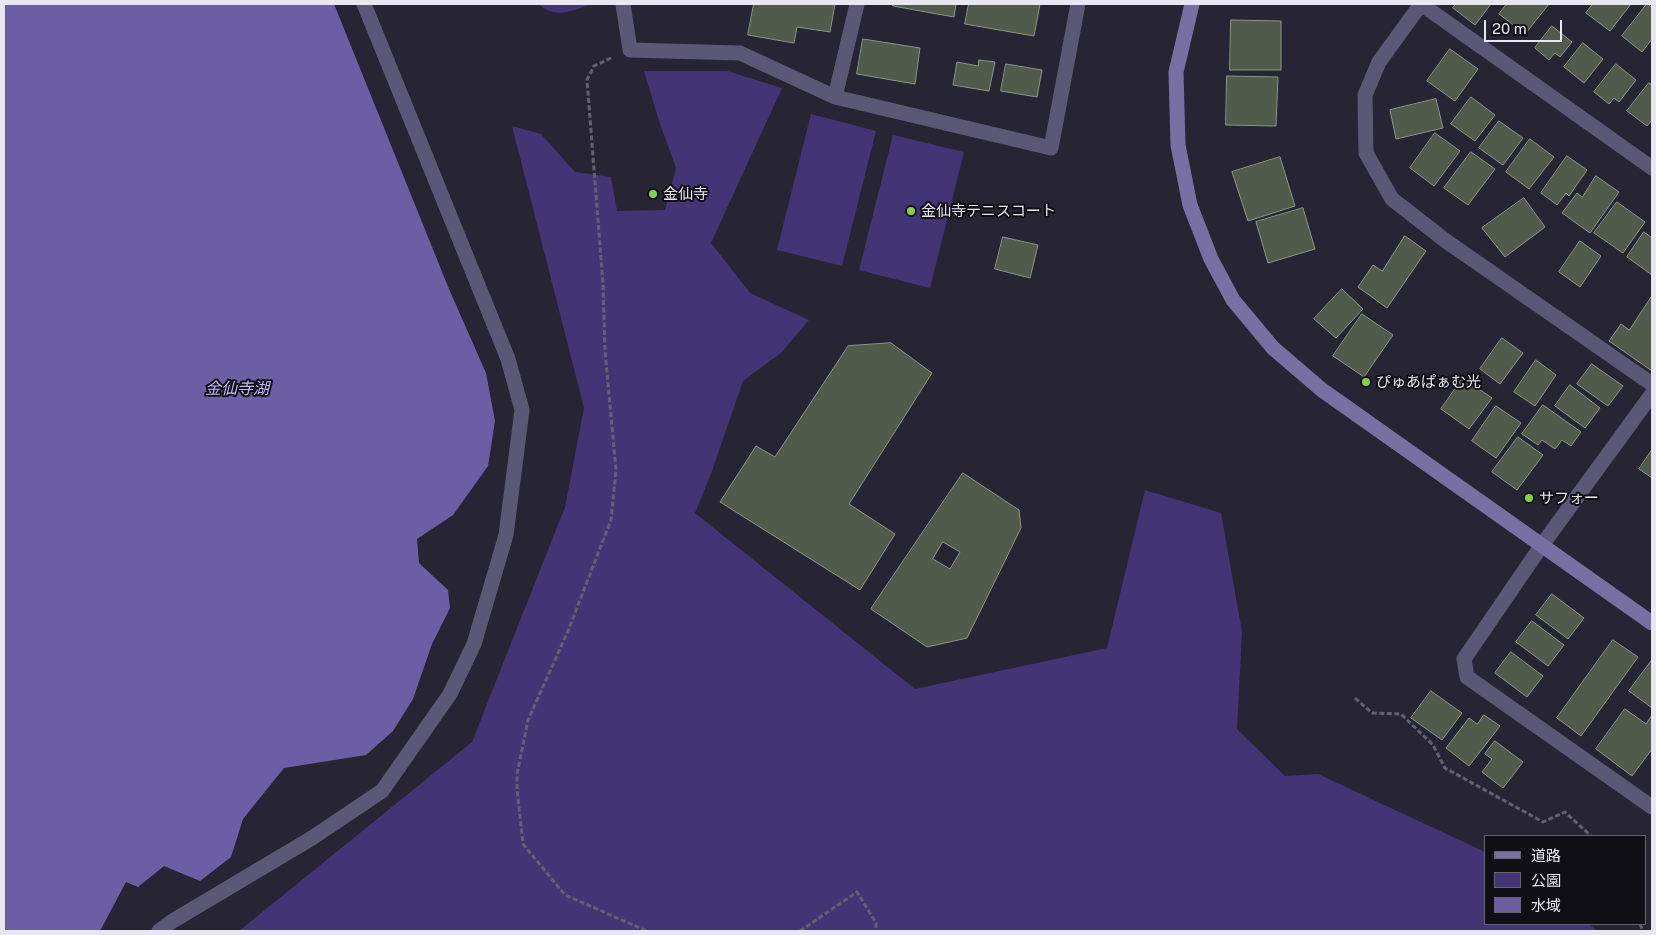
<!DOCTYPE html>
<meta charset="utf-8">
<style>
body{margin:0}
#map{position:relative;width:1656px;height:935px;overflow:hidden;background:#272534;font-family:"Public Sans","Noto Sans JP",sans-serif}
canvas{display:block}
.frame{position:absolute;inset:0;border:5px solid #e8e7f1;pointer-events:none}
.legend{position:absolute;left:1484px;top:835px;width:162px;height:90px;box-sizing:border-box;background:#100f16;border:1px solid #66656e;margin:0;padding:6px 9px;list-style:none;font-size:15px;color:#e8e7f1}
.legend li{display:flex;align-items:center;gap:10px;height:25px}
.legend b{width:25px;border:1px solid #66656e}
.scale{position:absolute;left:1484px;top:20px;width:78px;height:22px;box-sizing:border-box;border:2px solid #e8e7f1;border-top:0;padding-left:6px;font-size:15px;line-height:18px;white-space:nowrap;color:#e8e7f1;-webkit-text-stroke:4px #100f16;paint-order:stroke}
</style>
<div id="map">
<canvas width="1656" height="935"></canvas>
<div class="frame"></div>
<ul class="legend">
<li><b style="height:6px;background:#7870a2"></b>道路</li>
<li><b style="height:14px;background:#433475"></b>公園</li>
<li><b style="height:14px;background:#6b5ea5"></b>水域</li>
</ul>
<div class="scale">20 m</div>
</div>
<script>
const ctx = document.querySelector('canvas').getContext('2d');
ctx.lineJoin = 'round';
function fillPath(path, color) { ctx.fillStyle = color; ctx.fill(path, 'evenodd'); }
function trace(path, color, width, dash) { ctx.strokeStyle = color; ctx.lineWidth = width; ctx.lineCap = dash ? 'butt' : 'round'; ctx.setLineDash(dash || []); ctx.stroke(path); }
function write(font, color, halo, rows, align = 'center') {
  ctx.font = font + ' "Public Sans","Noto Sans JP",sans-serif'; ctx.lineWidth = 4; ctx.setLineDash([]); ctx.textBaseline = 'middle'; ctx.strokeStyle = halo; ctx.fillStyle = color; for (const [text, x, y, turn = 0] of rows) {
    ctx.save(); ctx.translate(x, y); ctx.rotate((+turn || 0) * Math.PI / 180); ctx.textAlign = isNaN(turn) ? turn : align; if (halo) ctx.strokeText(text, 0, 0); ctx.fillText(text, 0, 0); ctx.restore();
  }
}
fillPath(new Path2D(`
 M539 4H592C574 10 555 20 539 4Z
 M644 71H727L782 88 711 243 750 293 809 320 781 353 743 381 712 471 695 513 915 689 1107 648 1145 490 1221 513 1242 632 1237 729 1285 776 1318 774 1485 852V924H1589L1597 931H239L472 742 565 507 584 408 512 126 541 134 575 172 611 177 617 211 665 210 676 168 659 121Z
 M811 114 876 131 842 266 777 250Z
 M893 135 964 152 930 288 859 270Z`), '#433475');
fillPath(new Path2D(`
 M4 4H334L449 289 486 373 495 421 488 466 453 515 417 539 419 563 448 590 450 608 432 644 413 699 393 731 366 755 284 768 243 819 231 857 200 881 164 866 138 887 126 882 100 931H4Z`), '#6b5ea5');
const building = new Path2D(`
 M754 4H835L830 32 797 27 794 43 748 35Z
 M893 4H956L954 17 893 6Z
 M969 4H1040L1034 36 965 24Z
 M1456 4H1491L1475 25 1453 8Z
 M1507 4H1549L1525 34 1499 14Z
 M1593 4H1631L1610 31 1586 13Z
 M1647 4 1652 7V39L1642 52 1622 36Z
 M1231 20 1281 21V70H1230Z
 M1552 26 1572 42 1560 57 1555 53 1549 60 1535 48Z
 M863 39 920 48 915 84 857 74Z
 M1583 43 1603 59 1584 83 1564 67Z
 M1450 49 1478 69 1455 101 1427 81Z
 M979 60 995 62 989 91 953 85 957 62 978 66Z
 M1006 64 1042 70 1037 97 1001 91Z
 M1616 64 1636 80 1619 102 1614 98 1609 104 1594 92Z
 M1227 76 1278 77 1276 126 1226 125Z
 M1649 83 1652 85V120L1647 126 1627 111Z
 M1471 97 1495 115 1475 141 1451 124Z
 M1436 99 1443 128 1396 139 1390 110Z
 M1499 121 1523 138 1503 165 1479 148Z
 M1435 133 1460 151 1434 186 1410 168Z
 M1530 139 1554 157 1529 189 1506 172Z
 M1471 152 1495 169 1468 205 1444 188Z
 M1567 156 1587 170 1569 196 1566 193 1557 205 1541 193Z
 M1280 157 1295 206 1248 221 1232 172Z
 M1596 176 1619 192 1590 233 1562 213 1577 193 1582 197Z
 M1524 198 1545 227 1505 257 1482 228Z
 M1617 202 1645 222 1623 253 1594 233Z
 M1303 208 1315 249 1268 263 1256 222Z
 M1644 232 1652 238V275L1627 257Z
 M1405 236 1426 251 1387 308 1358 287 1373 265 1382 271Z
 M1003 237 1038 245 1030 278 995 269Z
 M1580 241 1601 256 1580 287 1559 272Z
 M1342 289 1363 309 1336 338 1314 319Z
 M1652 296V371L1609 341 1621 324 1629 330Z
 M1362 314 1393 335 1364 377 1333 356Z
 M1502 338 1523 353 1500 384 1480 369Z
 M891 343 932 373 849 504 895 534 860 590 720 502 756 446 775 457 848 346Z
 M1536 360 1556 375 1535 406 1514 392Z
 M1592 364 1623 386 1608 406 1577 384Z
 M1463 378 1492 398 1469 429 1441 409Z
 M1570 385 1600 408 1585 428 1555 406Z
 M1543 405 1581 432 1571 446 1562 440 1555 449 1542 440 1538 445 1522 434Z
 M1496 406 1521 423 1496 458 1472 441Z
 M1518 437 1543 455 1517 490 1492 472Z
 M1652 450V478L1639 469Z
 M963 473 1019 510 1021 528 967 638 927 647 871 609ZM943 542 960 552 950 569 933 559Z
 M1552 594 1584 618 1568 639 1536 615Z
 M1532 621 1564 645 1548 666 1516 642Z
 M1613 640 1638 657 1581 736 1557 718Z
 M1511 652 1543 676 1527 697 1495 673Z
 M1652 660V708L1629 691Z
 M1431 691 1462 713 1442 740 1411 718Z
 M1625 709 1646 724 1652 715V749L1632 776 1596 749Z
 M1484 715 1500 726 1469 766 1446 748 1469 718 1477 724Z
 M1495 741 1523 762 1503 788 1482 772 1492 759 1485 754Z`);
fillPath(building, '#515a4b');
trace(building, '#8c9787', 1);
trace(new Path2D(`
 M611 58 594 66 587 80 603 284 605 351 616 470 611 520 568 631 528 720 517 774V789L523 844 565 895 647 931
 M1355 698 1372 713 1401 714 1433 745 1445 768 1543 822 1565 812 1591 836
 M1640 924 1643 931
 M800 931 857 892 876 923V931`), '#63616f', 3, [5, 2.5]);
trace(new Path2D(`
 M623 4 630 50 740 53 835 97
 M857 4 835 97 1051 148 1078 4
 M1421 4 1379 62 1365 95 1366 153 1392 199 1446 241 1652 384
 M1421 4 1652 168
 M1652 394 1542 545 1464 659 1467 677 1652 807
 M159 931 171 922 312 838 382 791 450 694 474 644 506 535 522 410 508 359 364 4`), '#5b5776', 15);
trace(new Path2D(`
 M1192 4 1176 72 1178 145 1190 205 1211 259 1233 300 1273 348 1322 390 1652 623`), '#7870a2', 15);
for (const [x, y, r, color] of [
 [653,194,5,"#83d04e"],
 [911,211,5,"#83d04e"],
 [1366,382,5,"#83d04e"],
 [1529,498,5,"#83d04e"]
]) { const dot = new Path2D(); dot.arc(x, y, r, 0, 2 * Math.PI); ctx.fillStyle = color; ctx.fill(dot); trace(dot, '#100f16', 2); }
write('15px', '#e8e7f1', '#100f16', [
 ["金仙寺",663,194],
 ["金仙寺テニスコート",921,211],
 ["ぴゅあぱぁむ光",1376,382],
 ["サフォー",1539,498]
], 'left');
write('italic 16px', '#c2baf6', '#100f16', [
 ["金仙寺湖",237,389]
]);
</script>
